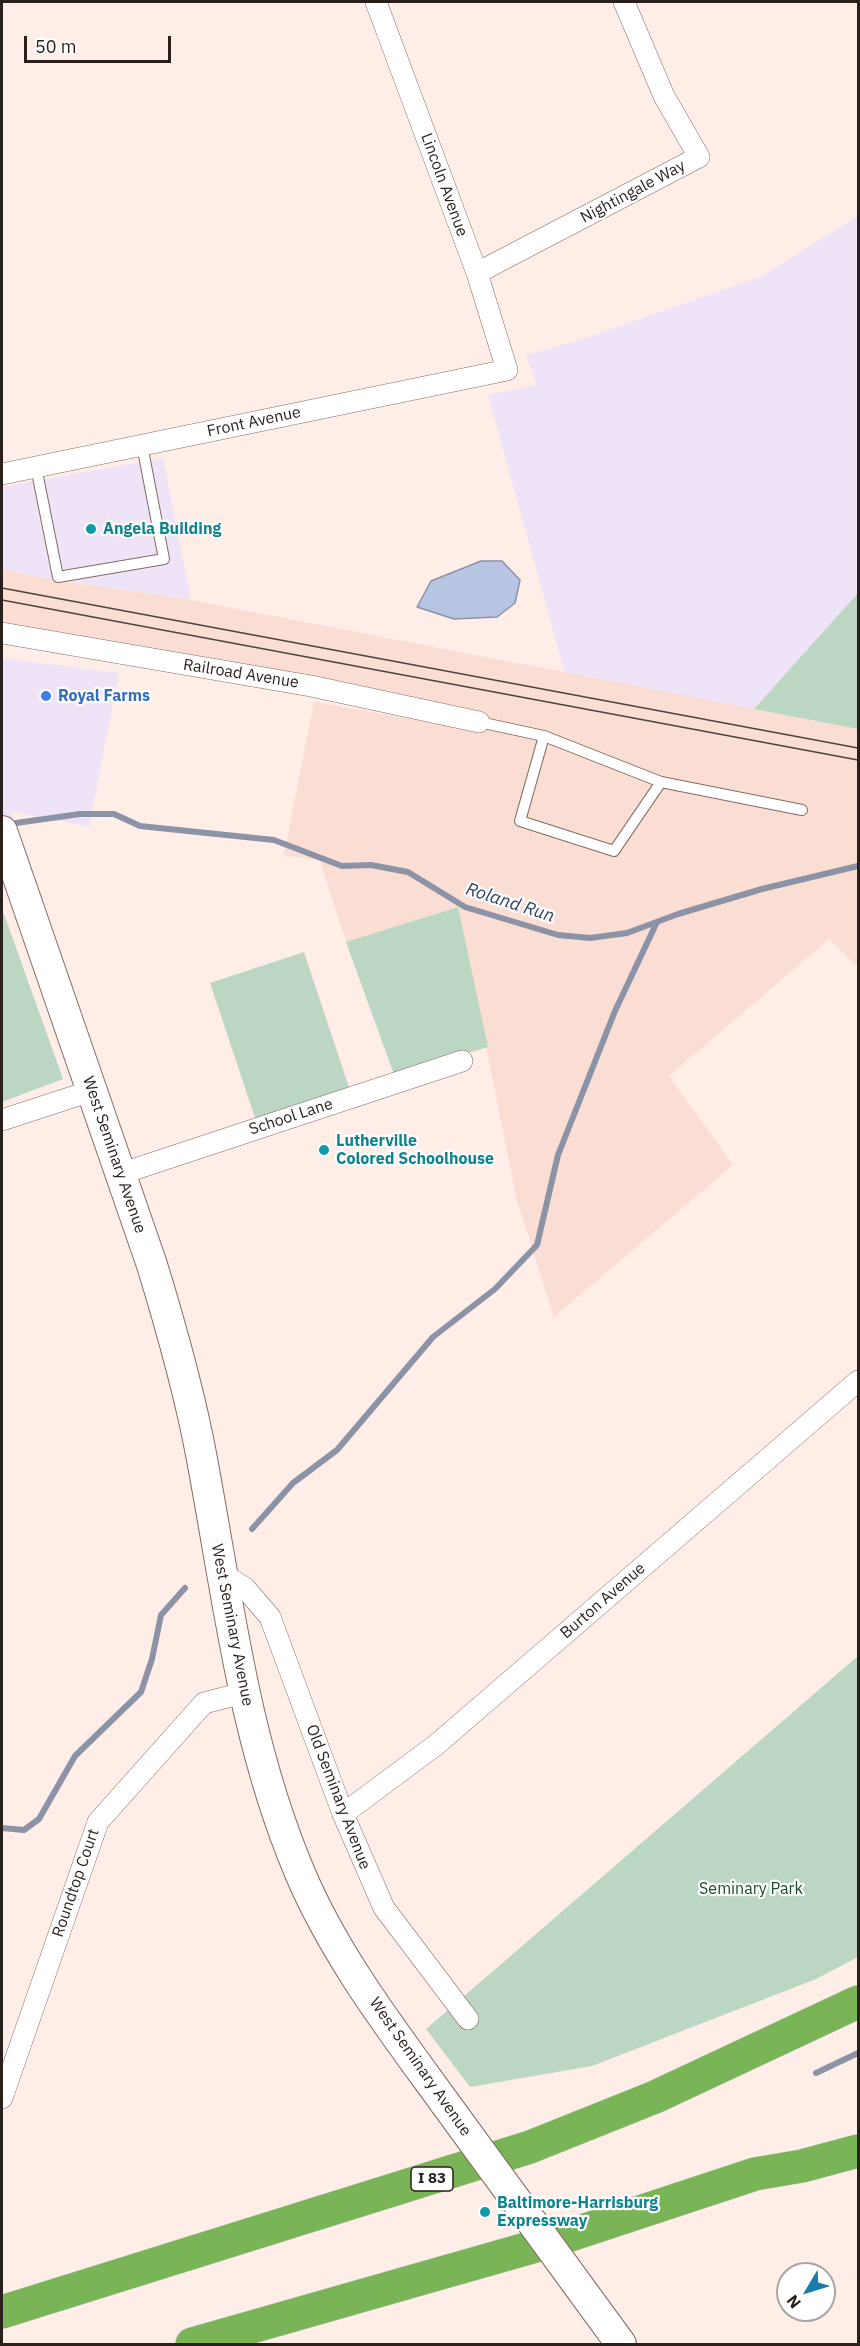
<!DOCTYPE html>
<style>
body{margin:0}
#map{position:relative;width:860px;height:2346px;overflow:hidden;background:#feeee7;font-family:"IBM Plex Sans",sans-serif}
canvas{display:block}
.frame{position:absolute;inset:0;border:3px solid #291f1b;pointer-events:none}
.north{position:absolute;left:776px;top:2262px;width:60px;height:60px;box-sizing:border-box;background:#fff;border:2px solid #a9a5a4;border-radius:50%;rotate:232deg;font-size:16px;font-weight:700;line-height:24px;text-align:center;color:#291f1b}
.north::after{content:'';display:block;margin:auto;width:21px;height:27px;background:#167ea8;clip-path:polygon(50% 0,100% 100%,50% 72%,0 100%)}
.scale{position:absolute;left:24px;top:36px;width:147px;height:27px;box-sizing:border-box;border:3px solid #291f1b;border-top:0;padding-left:8px;font-size:18px;line-height:21px;white-space:nowrap;color:#291f1b;-webkit-text-stroke:4px #fff;paint-order:stroke}
</style>
<div id="map">
<canvas width="860" height="2346"></canvas>
<div class="frame"></div>
<div class="north">N</div>
<div class="scale">50 m</div>
</div>
<script>
const ctx = document.querySelector('canvas').getContext('2d');
ctx.lineJoin = 'round';
function fillPath(path, color) { ctx.fillStyle = color; ctx.fill(path, 'evenodd'); }
function trace(path, color, width, dash) { ctx.strokeStyle = color; ctx.lineWidth = width; ctx.lineCap = dash ? 'butt' : 'round'; ctx.setLineDash(dash || []); ctx.stroke(path); }
function write(font, color, halo, rows, align = 'center') {
  ctx.font = font + ' "IBM Plex Sans",sans-serif'; ctx.lineWidth = 4.5; ctx.setLineDash([]); ctx.textBaseline = 'middle'; ctx.strokeStyle = halo; ctx.fillStyle = color; for (const [text, x, y, turn = 0] of rows) {
    ctx.save(); ctx.translate(x, y); ctx.rotate((+turn || 0) * Math.PI / 180); ctx.textAlign = isNaN(turn) ? turn : align; if (halo) ctx.strokeText(text, 0, 0); ctx.fillText(text, 0, 0); ctx.restore();
  }
}
fillPath(new Path2D(`
 M858 216V593L754 709 565 673 488 395 537 385 526 355 586 338 762 276Z
 M163 458 191 600 42 578 2 569V487Z
 M2 658 119 673 89 827 11 811 16 830 2 829Z`), '#eee3f7');
fillPath(new Path2D(`
 M2 569 42 578 191 600 858 729V967L829 939 669 1076 733 1165 554 1317 516 1197 458 907 346 942 320 861 284 855 314 702 479 731 2 624Z`), '#faded3');
fillPath(new Path2D(`
 M858 593V729L754 709Z
 M458 907 488 1047 438 1062 396 1080 346 942Z
 M4 914 63 1079 2 1102V915Z
 M304 952 350 1090 256 1121 210 983Z
 M858 1656V1957L816 1979 592 2066 470 2087 426 2029Z`), '#bbd6c2');
const water = new Path2D(`
 M481 561H502L520 580 515 603 497 617 454 619 417 607 431 581Z`);
fillPath(water, '#b6c5e1');
trace(water, '#8c93a6', 1.5);
trace(new Path2D(`
 M16 823 80 814H114L140 826 274 840 342 866 371 865 408 872 465 907 558 935 590 938 627 933 678 914 762 889 858 866
 M252 1529 293 1483 337 1450 433 1337 495 1289 537 1245 558 1155 615 1011 657 922
 M2 1828 24 1830 39 1819 75 1756 141 1692 152 1659 161 1615 185 1588
 M816 2073 858 2053`), '#8c93a6', 6);
const lane = new Path2D(`
 M36 467 58 577 164 559 142 445
 M479 722 544 736 661 782 802 810
 M544 736 520 821 614 851 661 782`);
const street = new Path2D(`
 M477 273 699 157 664 96 624 2
 M2 474 507 370 477 273 376 2
 M2 633 311 686 479 722
 M2 1120 91 1091
 M120 1174 462 1061
 M221 1573 245 1588 270 1617 343 1814 384 1908 468 2019
 M343 1814 436 1745 858 1381
 M2 2098 98 1822 204 1703 243 1693`);
const secondary = new Path2D(`
 M2 831 152 1265C171 1327 189 1390 201 1454 228 1596 243 1739 300 1873 335 1956 392 2030 445 2103
 M591 2303 621 2344`);
const highway = new Path2D(`
 M2 2312 530 2147 655 2097 858 2002
 M192 2344 543 2244 755 2174 802 2166 858 2151`);
trace(lane, '#836c62', 12);
trace(street, '#836c62', 22);
trace(secondary, '#836c62', 32);
trace(highway, '#d4d2d1', 34);
trace(lane, '#fff', 10);
trace(street, '#fff', 21);
trace(secondary, '#fff', 30);
trace(highway, '#79b456', 33);
trace(new Path2D(`
 M2 588 858 748
 M2 600 858 760`), '#4e433e', 1.5);
const secondaryBridge = new Path2D(`
 M445 2103 591 2303`);
trace(secondaryBridge, '#836c62', 32, []);
trace(secondaryBridge, '#fff', 30);
for (const [x, y, r, color] of [
 [91,529,6,"#0f9aa8"],
 [46,696,6,"#3f7fe0"],
 [324,1150,6,"#0f9aa8"],
 [485,2212,6,"#0f9aa8"]
]) { const dot = new Path2D(); dot.arc(x, y, r, 0, 2 * Math.PI); ctx.fillStyle = color; ctx.fill(dot); trace(dot, '#fff', 2); }
for (const [x, y, w] of [
 [432,2179,42]
]) { const box = new Path2D(); box.roundRect(x - w / 2, y - 12, w, 24, 4.5); ctx.fillStyle = '#fff'; ctx.fill(box); trace(box, '#291f1b', 1.5); }
write('bold 15px', '#291f1b', null, [
 ["I 83",432,2179]
]);
write('16px', '#291f1b', '#fff', [
 ["Lincoln Avenue",444,185,70],
 ["Nightingale Way",633,192,-28],
 ["Front Avenue",254,422,-12],
 ["Railroad Avenue",241,674,9],
 ["School Lane",291,1117,-18],
 ["West Seminary Avenue",114,1155,71],
 ["Burton Avenue",603,1601,-41],
 ["West Seminary Avenue",232,1625,79],
 ["Old Seminary Avenue",338,1797,69],
 ["Roundtop Court",76,1883,-71],
 ["West Seminary Avenue",420,2067,55]
]);
write('bold 16px', '#0d838f', '#fff', [
 ["Angela Building",103,529],
 ["Lutherville",336,1141],
 ["Colored Schoolhouse",336,1159],
 ["Baltimore-Harrisburg",497,2203],
 ["Expressway",497,2221]
], 'left');
write('bold 16px', '#366cbe', '#fff', [
 ["Royal Farms",58,696]
], 'left');
write('16px', '#1a4a2c', '#fff', [
 ["Seminary Park",751,1889]
]);
write('italic 18px', '#2e426a', '#fff', [
 ["Roland Run",510,903,18]
]);
</script>
